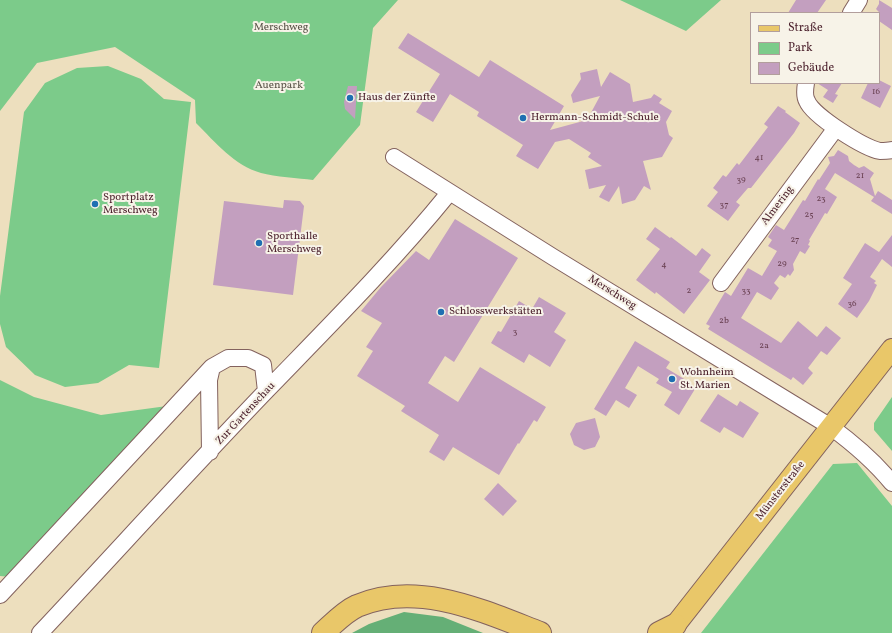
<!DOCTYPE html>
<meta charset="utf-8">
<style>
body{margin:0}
#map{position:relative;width:892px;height:633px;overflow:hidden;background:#eddfbe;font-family:Vollkorn,serif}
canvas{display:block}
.legend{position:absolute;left:750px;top:12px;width:130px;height:72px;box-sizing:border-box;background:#f7f3e8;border:1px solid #b29e9c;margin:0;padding:5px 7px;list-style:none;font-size:12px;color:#4a1f2b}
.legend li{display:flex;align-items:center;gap:8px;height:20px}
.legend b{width:20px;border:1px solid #b29e9c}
</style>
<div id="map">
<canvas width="892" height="633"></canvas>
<ul class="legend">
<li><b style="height:5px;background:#e9c769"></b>Straße</li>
<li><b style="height:11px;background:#7ccb8a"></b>Park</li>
<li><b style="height:11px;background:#c39fbf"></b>Gebäude</li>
</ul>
</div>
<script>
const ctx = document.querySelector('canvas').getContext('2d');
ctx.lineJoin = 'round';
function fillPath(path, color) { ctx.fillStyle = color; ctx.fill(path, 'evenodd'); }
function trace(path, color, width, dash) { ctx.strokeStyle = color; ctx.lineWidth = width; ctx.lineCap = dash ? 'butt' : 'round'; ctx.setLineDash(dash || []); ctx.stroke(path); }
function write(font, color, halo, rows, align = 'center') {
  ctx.font = font + ' Vollkorn,serif'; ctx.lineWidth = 4; ctx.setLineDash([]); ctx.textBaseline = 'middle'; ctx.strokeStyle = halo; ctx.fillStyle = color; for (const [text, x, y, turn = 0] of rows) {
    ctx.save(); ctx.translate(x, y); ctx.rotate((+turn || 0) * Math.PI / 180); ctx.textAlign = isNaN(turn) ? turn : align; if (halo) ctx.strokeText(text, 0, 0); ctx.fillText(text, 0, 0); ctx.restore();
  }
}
fillPath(new Path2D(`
 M0 0H398L373 28 360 125 313 180C299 178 275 177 261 173 234 165 216 143 196 123L195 100 115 47 37 63 0 111Z
 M620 0H721L686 31Z
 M108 66 141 79 164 99 191 102 159 368 129 365 98 383 65 387 35 375 6 347 0 324V296L24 112 45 83 77 68Z
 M0 380 34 397 101 415 167 406 11 577 0 576Z
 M892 397V451L874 430V423Z
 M857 463 892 506V633H701L833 464Z`), '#7ccb8a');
fillPath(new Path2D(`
 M404 612 443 617 483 633H352L369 624Z`), '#65af76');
fillPath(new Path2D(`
 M796 0H826L817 13H788Z
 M879 0 892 8V30L879 21V12L876 9 879 4Z
 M408 33 479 77 490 60 564 106 550 130 587 120 600 96 573 103 571 95 581 79 580 73 597 69 601 87 610 72 630 84 633 102 651 98 654 94 662 99 659 103 672 111 666 122 669 135 673 138 662 157 643 161 651 190 644 186 635 200 622 204 619 186 609 202 599 197 606 185 589 189 585 170 602 166 588 157 591 153 569 139 555 142 538 169 516 156 523 145 477 116 479 112 450 94 433 122 416 112 440 74 398 48Z
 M879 80 891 86 880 108 861 98 868 83H879Z
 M817 83H842L835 94 838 95 833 103 823 97 828 90Z
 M348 86H357L355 119 345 109 344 102Z
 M778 106 786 111 785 112 800 123 794 133 751 188H748L736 202 740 205 728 221 707 206 718 192 713 188 723 175 726 177 737 163 739 165 768 127 764 124Z
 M838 150 848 156 849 161 854 165 859 168 864 166 874 173 870 179 875 196 878 191 892 200V214L871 201 874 197 835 173 825 189 837 197 827 214 825 213 809 240 810 241 808 245 810 246 805 254 800 251 793 264 794 270 790 276 788 274 785 278 780 275 774 283 779 288 771 300 757 292 741 318 781 343 798 321 817 337 826 326 841 338 827 355 821 351 808 368 813 373 803 385 793 377 791 380 708 329 710 326 706 324 725 292 731 296 748 268 762 276 777 251 768 246 772 240 768 237 776 225 784 230 803 200 805 201 818 179 819 180 830 163 828 157 834 156Z
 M284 200 300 201 304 206 293 295 213 285 224 201 283 208Z
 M455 219 518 258 454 362 445 356 428 383 458 402 480 367 546 407 537 422 534 420 519 444 518 443 499 475 453 447 444 461 429 452 439 435 401 411 405 406 357 376 373 351 366 347 382 323 361 311 381 287 416 251 429 260Z
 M655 227 670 238 671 237 696 256 702 248 711 255 699 272 710 280 684 314 656 292 655 294 636 280 660 249 646 239Z
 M892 235V267L882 259 870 277 876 281 874 283 877 285 869 301 857 318 838 304 852 284 843 278 865 243 879 252Z
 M539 297 566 313 554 332 566 340 550 367 529 354 524 363 491 343 498 331 501 332 519 301 532 309Z
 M635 341 670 362 666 368 686 380 685 382 695 389 679 415 664 405 672 392 656 383 659 379 638 366 625 388 637 395 629 408 616 400 606 416 594 409Z
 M718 394 737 406 740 401 759 413 743 438 724 427 720 433 700 421Z
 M595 418 600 437 595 447 584 450 574 445 570 434 576 423Z
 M498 483 517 501 503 516 484 499Z`), '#c39fbf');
const minor = new Path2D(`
 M851 13 859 0
 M806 83C805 89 804 96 807 101 813 116 864 148 880 151 884 151 888 151 892 150
 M394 157 553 257 831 427C854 444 874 461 892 483
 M721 283 836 128
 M210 452 209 380 212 367 228 358H248L263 365 266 391
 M0 595 212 367
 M40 633C116 552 190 470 267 390 329 326 393 262 449 193`);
const major = new Path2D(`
 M669 633 892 349`);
const highway = new Path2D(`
 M323 633C333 624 344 612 357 606 417 580 483 611 540 633
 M659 633 675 625`);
trace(minor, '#83625e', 18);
trace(major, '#83625e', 22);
trace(highway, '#83625e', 24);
trace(minor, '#fff', 16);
trace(major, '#e9c769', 20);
trace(highway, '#e9c769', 22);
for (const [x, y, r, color] of [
 [350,98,4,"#1f6fb2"],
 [523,118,4,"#1f6fb2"],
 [95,204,4,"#1f6fb2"],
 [259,243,4,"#1f6fb2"],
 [441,312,4,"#1f6fb2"],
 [672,379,4,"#1f6fb2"]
]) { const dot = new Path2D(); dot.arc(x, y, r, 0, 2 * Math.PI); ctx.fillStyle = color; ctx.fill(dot); trace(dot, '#f7f3e8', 1.5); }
write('9px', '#683f50', null, [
 ["16",876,92],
 ["41",759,158],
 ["21",860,176],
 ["39",741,180],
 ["23",821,199],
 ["37",724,205],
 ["25",809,215],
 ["27",795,240],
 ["29",782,264],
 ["4",664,265],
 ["2",689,291],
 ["33",746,291],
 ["36",852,304],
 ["2b",724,321],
 ["3",515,332],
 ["2a",764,346]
]);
write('11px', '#595348', '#f7f3e8', [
 ["Merschweg",281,28],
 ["Auenpark",279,86]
]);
write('11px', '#4a1f2b', '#f7f3e8', [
 ["Haus der Zünfte",358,98],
 ["Hermann-Schmidt-Schule",531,118],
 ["Sportplatz",103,198],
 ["Merschweg",103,211],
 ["Sporthalle",267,237],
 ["Merschweg",267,250],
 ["Schlosswerkstätten",449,312],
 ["Wohnheim",680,373],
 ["St. Marien",680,386]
], 'left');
write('11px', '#4a1f2b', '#f7f3e8', [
 ["Almering",778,206,-53],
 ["Merschweg",612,293,32],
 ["Zur Gartenschau",246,414,-47],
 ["Münsterstraße",781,491,-52]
]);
</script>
